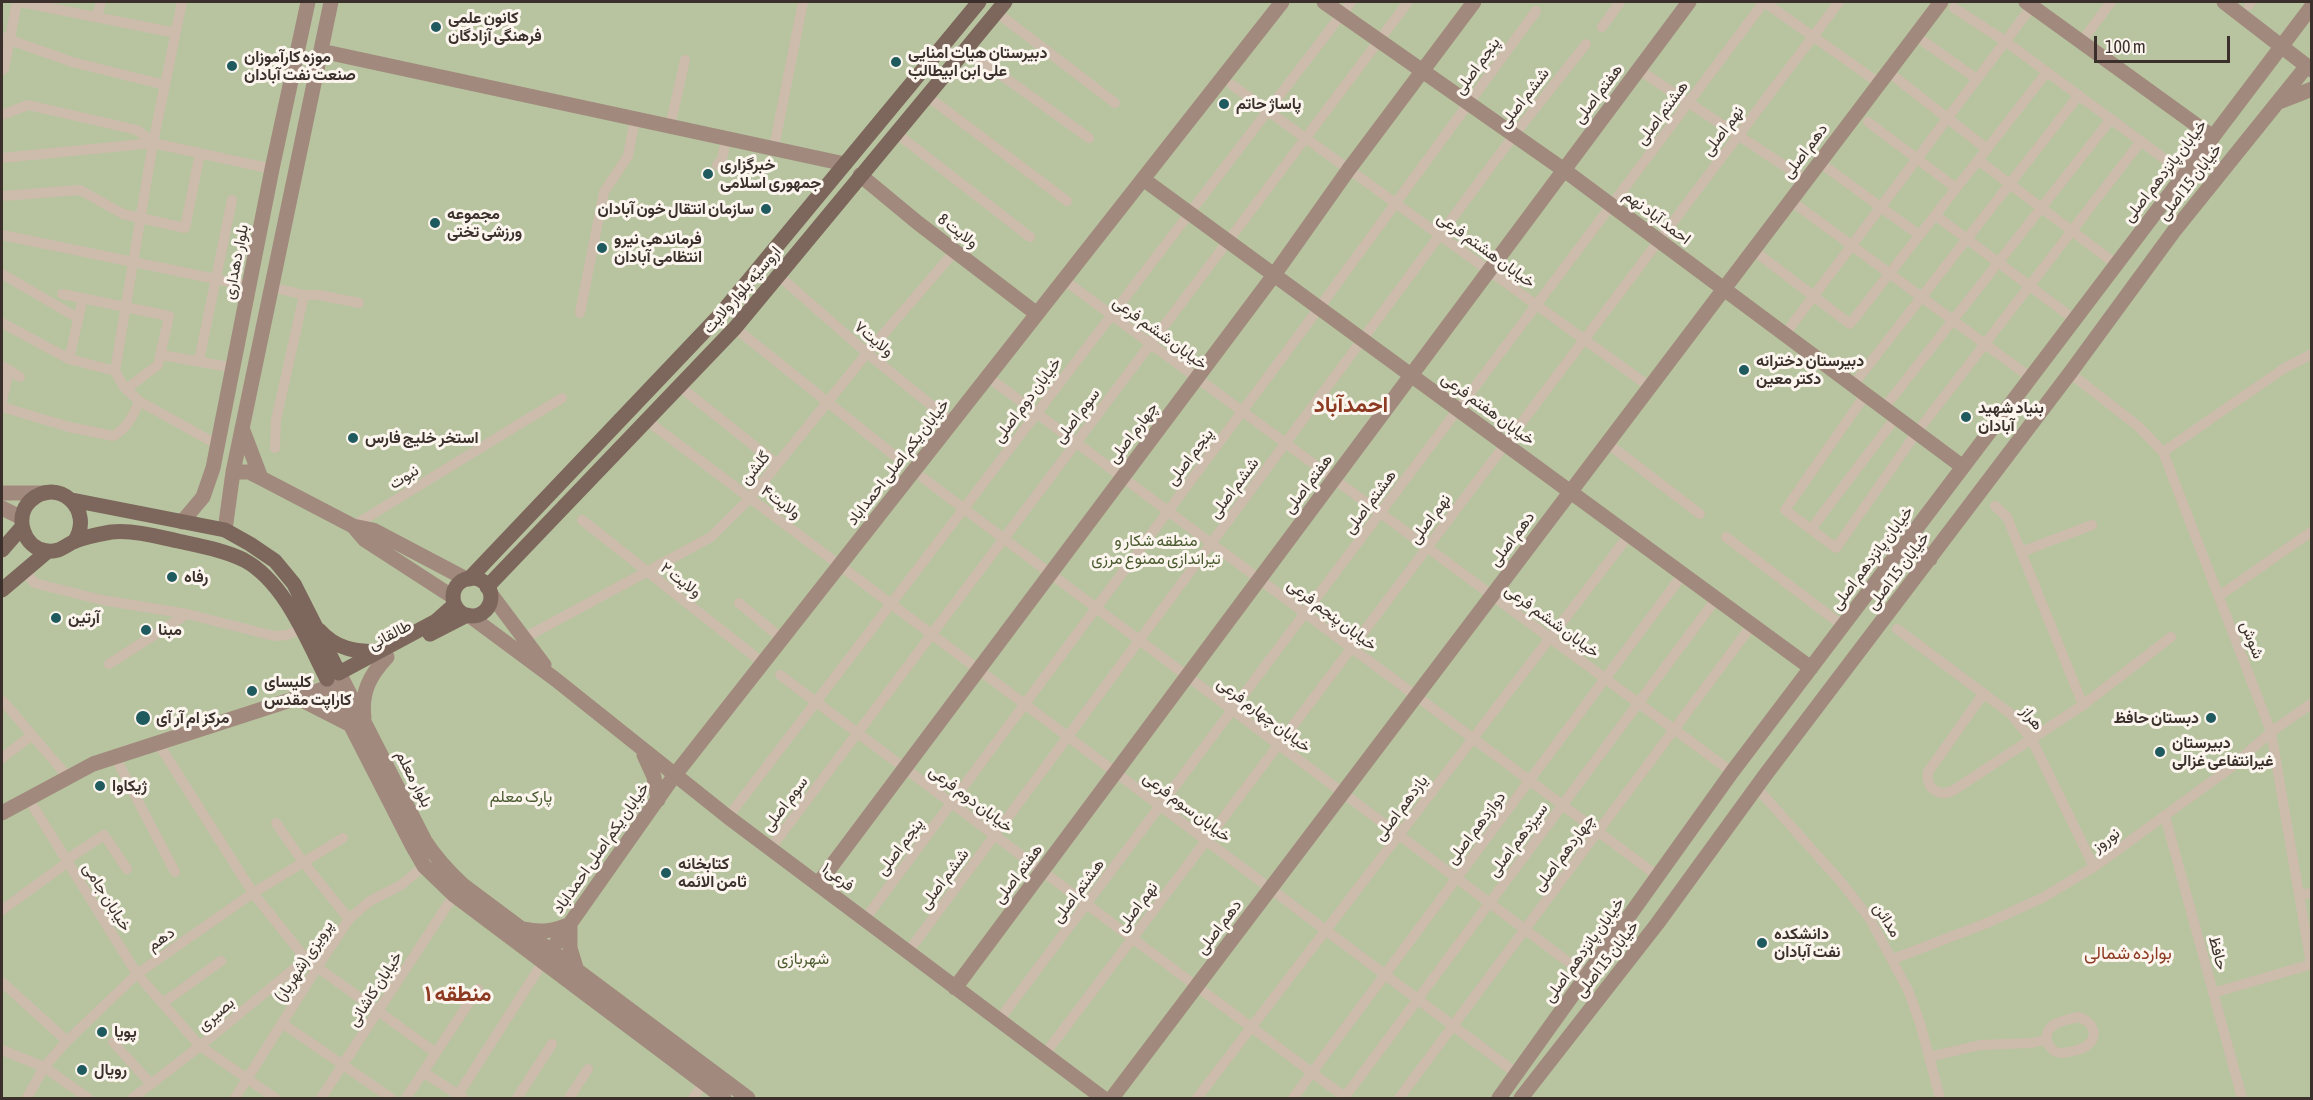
<!DOCTYPE html>
<meta charset="utf-8">
<style>
body{margin:0}
#map{position:relative;width:2313px;height:1100px;overflow:hidden;background:#f4ebe1;font-family:"Asap Condensed",sans-serif}
canvas{display:block}
.frame{position:absolute;inset:0;border:3px solid #3b302b;pointer-events:none}
.scale{position:absolute;left:2094px;top:36px;width:136px;height:27px;box-sizing:border-box;border:3px solid #3b302b;border-top:0;padding-left:8px;font-size:18px;line-height:21px;white-space:nowrap;color:#3b302b;-webkit-text-stroke:4px #fbf5ee;paint-order:stroke}
</style>
<div id="map">
<canvas width="2313" height="1100"></canvas>
<div class="frame"></div>
<div class="scale">100 m</div>
</div>
<script>
const ctx = document.querySelector('canvas').getContext('2d');
ctx.lineJoin = 'round';
function fillPath(path, color) { ctx.fillStyle = color; ctx.fill(path, 'evenodd'); }
function trace(path, color, width, dash) { ctx.strokeStyle = color; ctx.lineWidth = width; ctx.lineCap = dash ? 'butt' : 'round'; ctx.setLineDash(dash || []); ctx.stroke(path); }
function write(font, color, halo, rows, align = 'center') {
  ctx.font = font + ' "Asap Condensed",Vazirmatn,sans-serif'; ctx.lineWidth = 6; ctx.setLineDash([]); ctx.textBaseline = 'middle'; ctx.strokeStyle = halo; ctx.fillStyle = color; for (const [text, x, y, turn = 0] of rows) {
    ctx.save(); ctx.translate(x, y); ctx.rotate((+turn || 0) * Math.PI / 180); ctx.textAlign = isNaN(turn) ? turn : align; if (halo) ctx.strokeText(text, 0, 0); ctx.fillText(text, 0, 0); ctx.restore();
  }
}
fillPath(new Path2D(`
 M2 2H2311V1098H2Z`), '#b8c4a0');
trace(new Path2D(`
 M20 2 176 33
 M182 2 153 143 115 371 124 387 139 401 218 445
 M1764 2 1879 83
 M2249 5 2251 2
 M1954 8 2005 41 2185 174
 M996 12 1115 103
 M97 17 101 2
 M1602 27 1620 2
 M2 37 72 62 165 85
 M1923 41 1977 79
 M2081 42 2111 2
 M965 49 1089 138
 M2 70 4 69 17 2
 M1639 70 1806 180
 M1896 78 1987 149
 M1232 85 1650 387
 M927 96 1067 201
 M2 115 28 105 137 130 153 143
 M1868 122 1956 188
 M670 126 685 60
 M896 133 1030 237
 M774 147 803 2
 M2 158 153 143 272 169
 M1978 160 2117 265
 M1819 162 1919 235
 M717 165 722 159 726 139
 M2 196 80 190 123 214 185 228 200 153
 M1790 200 2031 378
 M1935 215 2075 320
 M2 235 250 286
 M1753 250 1850 324 2047 72
 M2 274 78 318
 M779 276 867 353 952 422
 M1064 280 1732 772
 M271 287 304 295 276 420 275 448
 M62 294 169 316 158 365 126 389
 M304 295H319L359 303
 M580 313 604 192 628 156 635 119
 M2 323 69 359 115 371
 M735 328 900 460
 M1785 334 2032 6
 M162 355 234 368
 M69 359 83 298
 M199 361 232 200
 M2 366 20 377
 M2070 373 2139 427 2163 452 2271 732 2311 964
 M988 377 1659 877
 M1853 385 2079 95
 M679 386 777 464
 M1866 394 1785 510 1836 548 1917 432 2141 141
 M2 402 9 370
 M2 407 69 427 114 436C128 426 133 417 139 401
 M1884 408 2111 119
 M646 420 1516 1073
 M1607 443 1700 514
 M2163 452 2283 369 2312 354
 M923 478 1587 976
 M1995 506 2007 517 2083 705
 M582 520 763 663
 M353 526 562 398
 M1811 529 1896 417
 M1726 537 1843 626
 M2021 552 2092 525
 M24 571 35 583 50 587 102 600 187 614 274 636 287 635 301 629
 M2219 596 2312 531
 M739 603 782 639
 M1897 629 2011 714 2032 740 2094 867
 M524 638 711 537 750 498 867 353 955 251
 M109 664 187 614
 M780 675 1346 1098
 M1984 693 1928 772C1925 788 1939 798 1954 790L2083 705 2171 637
 M2 700 67 776
 M158 743 253 893 306 959
 M115 757 175 872
 M2 758 32 735
 M1757 788 1841 882 1870 919 1908 990 1920 1023 1940 1098
 M28 798 137 974 200 1046 275 1098
 M2165 816 2242 1098
 M728 817 1351 2
 M276 823 303 862 349 919
 M770 849 1408 2
 M66 860 104 835 127 869
 M2299 895 2312 893
 M2 910 68 862
 M865 919 1319 308 1536 11
 M908 952 1514 135 1586 44
 M1893 959 1987 923 2042 898 2094 867 2229 769 2271 732 2312 703
 M2 982 67 1041
 M2213 993 2312 964
 M163 1003 221 961
 M2077 1017C2090 1019 2100 1033 2089 1044 2084 1049 2070 1052 2063 1053 2050 1054 2041 1037 2051 1027 2057 1021 2069 1020 2077 1017Z
 M999 1020 1764 2
 M282 1023 391 1098
 M113 1042 151 1084
 M2 1050 44 1067 88 1098
 M1045 1054 1839 2
 M1929 1057 1980 1045 2032 1043 2047 1039
 M423 1072 463 1098
 M27 1098 44 1067 67 1041 137 974 253 893 343 838
 M133 1098 200 1046 306 959 436 1053
 M235 1098 318 966 349 919 370 901 401 885 424 866
 M321 1098 454 895
 M406 1098 478 989
 M456 1098 543 962
 M517 1098 552 1044
 M569 1098 588 1069
 M693 1098 704 1083
 M1197 1098 1629 535
 M1293 1098 1683 574
 M1344 1098 1716 599
 M1399 1098 1752 625`), '#cdbbac', 10);
trace(new Path2D(`
 M1324 2 1564 170 1963 467
 M2026 2 2213 137
 M2224 2 2312 70
 M321 51 845 164
 M2279 102 2312 89
 M860 175 918 223 1037 314
 M1143 179 1811 668
 M242 428 261 478
 M233 472H249L261 478 353 526 373 530 466 579
 M2 493H46
 M2 508 22 518
 M182 522 203 497 213 468 272 169 308 2
 M353 526 365 540 453 597
 M225 530 233 472 331 2
 M1908 540 1930 559
 M490 593 544 665
 M470 616 555 679 728 817 1103 1098
 M298 698 349 724
 M364 718C361 693 369 676 387 657
 M644 755 654 777 658 800
 M2 813 93 764 309 694 339 683
 M818 884 1274 275 1349 169 1474 2
 M570 924V948L577 971
 M524 929C541 933 554 931 570 924
 M543 962 674 776 1282 2
 M955 988 1689 2
 M724 1098 454 895 424 866 413 847 327 679 339 673 425 841C436 858 448 871 463 885L748 1098
 M1112 1098 1941 2
 M1499 1098 1732 772 2312 6
 M1521 1098 1657 924 1766 774 2070 373 2174 231 2306 67`), '#a18a7d', 15);
trace(new Path2D(`
 M72 500 225 530 250 544 275 561 294 584 339 673 436 621 454 605
 M74 542C96 510 57 475 30 501 14 517 23 547 46 551 59 553 64 546 75 541 85 537 100 534 111 532 134 530 156 536 178 541 200 546 224 550 244 560 285 582 307 640 327 679
 M2 550 22 527
 M453 597a19 19 0 1 1 38 0a19 19 0 1 1-38 0Z
 M469 579 719 316 979 2
 M487 587 735 328 1005 2
 M2 590 48 551
 M319 630C335 648 355 653 379 651
 M430 634 467 615`), '#7d675c', 15);
for (const [x, y, r, color] of [
 [436,27,6,"#1f5a5e"],
 [896,62,6,"#1f5a5e"],
 [232,66,6,"#1f5a5e"],
 [1224,104,6,"#1f5a5e"],
 [708,174,6,"#1f5a5e"],
 [766,209,6,"#1f5a5e"],
 [435,223,6,"#1f5a5e"],
 [602,248,6,"#1f5a5e"],
 [1744,370,6,"#1f5a5e"],
 [1966,417,6,"#1f5a5e"],
 [353,438,6,"#1f5a5e"],
 [172,577,6,"#1f5a5e"],
 [56,618,6,"#1f5a5e"],
 [146,630,6,"#1f5a5e"],
 [252,691,6,"#1f5a5e"],
 [143,718,8,"#1f5a5e"],
 [2211,718,6,"#1f5a5e"],
 [2160,752,6,"#1f5a5e"],
 [100,786,6,"#1f5a5e"],
 [666,873,6,"#1f5a5e"],
 [1762,943,6,"#1f5a5e"],
 [102,1032,6,"#1f5a5e"],
 [82,1070,6,"#1f5a5e"]
]) { const dot = new Path2D(); dot.arc(x, y, r, 0, 2 * Math.PI); ctx.fillStyle = color; ctx.fill(dot); trace(dot, '#fbf5ee', 2); }
write('bold 16px', '#3b302b', '#fbf5ee', [
 ["کانون علمی",448,18],
 ["فرهنگی آزادگان",448,36],
 ["دبیرستان هیات امنایی",908,53],
 ["علی ابن ابیطالب",908,71],
 ["موزه کارآموزان",244,57],
 ["صنعت نفت آبادان",244,75],
 ["پاساژ حاتم",1236,104],
 ["خبرگزاری",720,165],
 ["جمهوری اسلامی",720,183],
 ["سازمان انتقال خون آبادان",754,209,"right"],
 ["مجموعه",447,214],
 ["ورزشی تختی",447,232],
 ["فرماندهی نیرو",614,239],
 ["انتظامی آبادان",614,257],
 ["دبیرستان دخترانه",1756,361],
 ["دکتر معین",1756,379],
 ["بنیاد شهید",1978,408],
 ["آبادان",1978,426],
 ["استخر خلیج فارس",365,438],
 ["رفاه",184,577],
 ["آرتین",68,618],
 ["مبنا",158,630],
 ["کلیسای",264,682],
 ["کاراپت مقدس",264,700],
 ["مرکز ام آر آی",156,718],
 ["دبستان حافظ",2199,718,"right"],
 ["دبیرستان",2172,743],
 ["غیرانتفاعی غزالی",2172,761],
 ["ژیکاوا",112,786],
 ["کتابخانه",678,864],
 ["ثامن الائمه",678,882],
 ["دانشکده",1774,934],
 ["نفت آبادان",1774,952],
 ["پویا",114,1032],
 ["رویال",94,1070]
], 'left');
write('16px', '#3b302b', '#fbf5ee', [
 ["پنجم اصلی",1477,66,-54],
 ["هفتم اصلی",1598,94,-53],
 ["ششم اصلی",1524,98,-52],
 ["هشتم اصلی",1662,113,-53],
 ["نهم اصلی",1723,131,-53],
 ["دهم اصلی",1805,151,-53],
 ["خیابان پانزدهم اصلی",2165,171,-52],
 ["خیابان 15 اصلی",2190,182,-52],
 ["احمد آباد نهم",1657,217,37],
 ["ولایت 8",958,231,37],
 ["خیابان هشتم فرعی",1486,250,36],
 ["بلوار دهداری",236,262,-79],
 ["اروسیّه بلوار ولایت",742,290,-49],
 ["خیابان ششم فرعی",1160,333,36],
 ["ولایت۷",874,339,40],
 ["خیابان دوم اصلی",1027,400,-53],
 ["خیابان هفتم فرعی",1488,409,36],
 ["سوم اصلی",1077,416,-53],
 ["چهارم اصلی",1133,433,-53],
 ["پنجم اصلی",1190,457,-53],
 ["خیابان یکم اصلی احمداباد",898,462,-52],
 ["گلشن",755,468,-51],
 ["نبوت",404,477,-32],
 ["هفتم اصلی",1308,484,-53],
 ["ششم اصلی",1234,488,-53],
 ["ولایت۴",781,502,37],
 ["هشتم اصلی",1370,502,-53],
 ["نهم اصلی",1430,519,-53],
 ["دهم اصلی",1512,539,-53],
 ["خیابان پانزدهم اصلی",1872,558,-53],
 ["خیابان 15 اصلی",1898,571,-53],
 ["ولایت ۲",681,580,38],
 ["خیابان پنجم فرعی",1332,615,37],
 ["خیابان ششم فرعی",1552,621,36],
 ["طالقانی",390,635,-28],
 ["شوش",2252,640,69],
 ["خیابان چهارم فرعی",1264,715,37],
 ["هراز",2032,718,51],
 ["بلوار معلم",414,779,63],
 ["خیابان دوم فرعی",971,799,37],
 ["سوم اصلی",785,804,-53],
 ["خیابان سوم فرعی",1187,807,37],
 ["یازدهم اصلی",1401,808,-53],
 ["دوازدهم اصلی",1476,828,-53],
 ["سیزدهم اصلی",1518,840,-53],
 ["نوروز",2106,840,-36],
 ["پنجم اصلی",900,847,-53],
 ["خیابان یکم اصلی احمداباد",601,848,-55],
 ["چهاردهم اصلی",1564,853,-53],
 ["هفتم اصلی",1018,874,-53],
 ["فرعی۱",838,877,37],
 ["ششم اصلی",944,879,-53],
 ["هشتم اصلی",1078,891,-53],
 ["خیابان جامی",107,897,58],
 ["نهم اصلی",1137,907,-53],
 ["مدائن",1887,920,58],
 ["دهم اصلی",1219,927,-53],
 ["دهم",161,939,-35],
 ["خیابان پانزدهم اصلی",1584,950,-54],
 ["حافظ",2218,953,75],
 ["خیابان 15 اصلی",1607,959,-52],
 ["پرویزی (شهریار)",304,961,-57],
 ["خیابان کاشانی",375,989,-57],
 ["بصیری",216,1014,-40]
]);
write('16px', '#4a5a2e', '#fbf5ee', [
 ["منطقه شکار و",1156,541],
 ["تیراندازی ممنوع مرزی",1156,559],
 ["پارک معلم",521,797],
 ["شهربازی",803,959]
]);
write('18px', '#8c3b22', '#fbf5ee', [
 ["بوارده شمالی",2128,953]
]);
write('bold 22px', '#8c3b22', '#fbf5ee', [
 ["احمدآباد",1351,405],
 ["منطقه ۱",458,994]
]);
</script>
